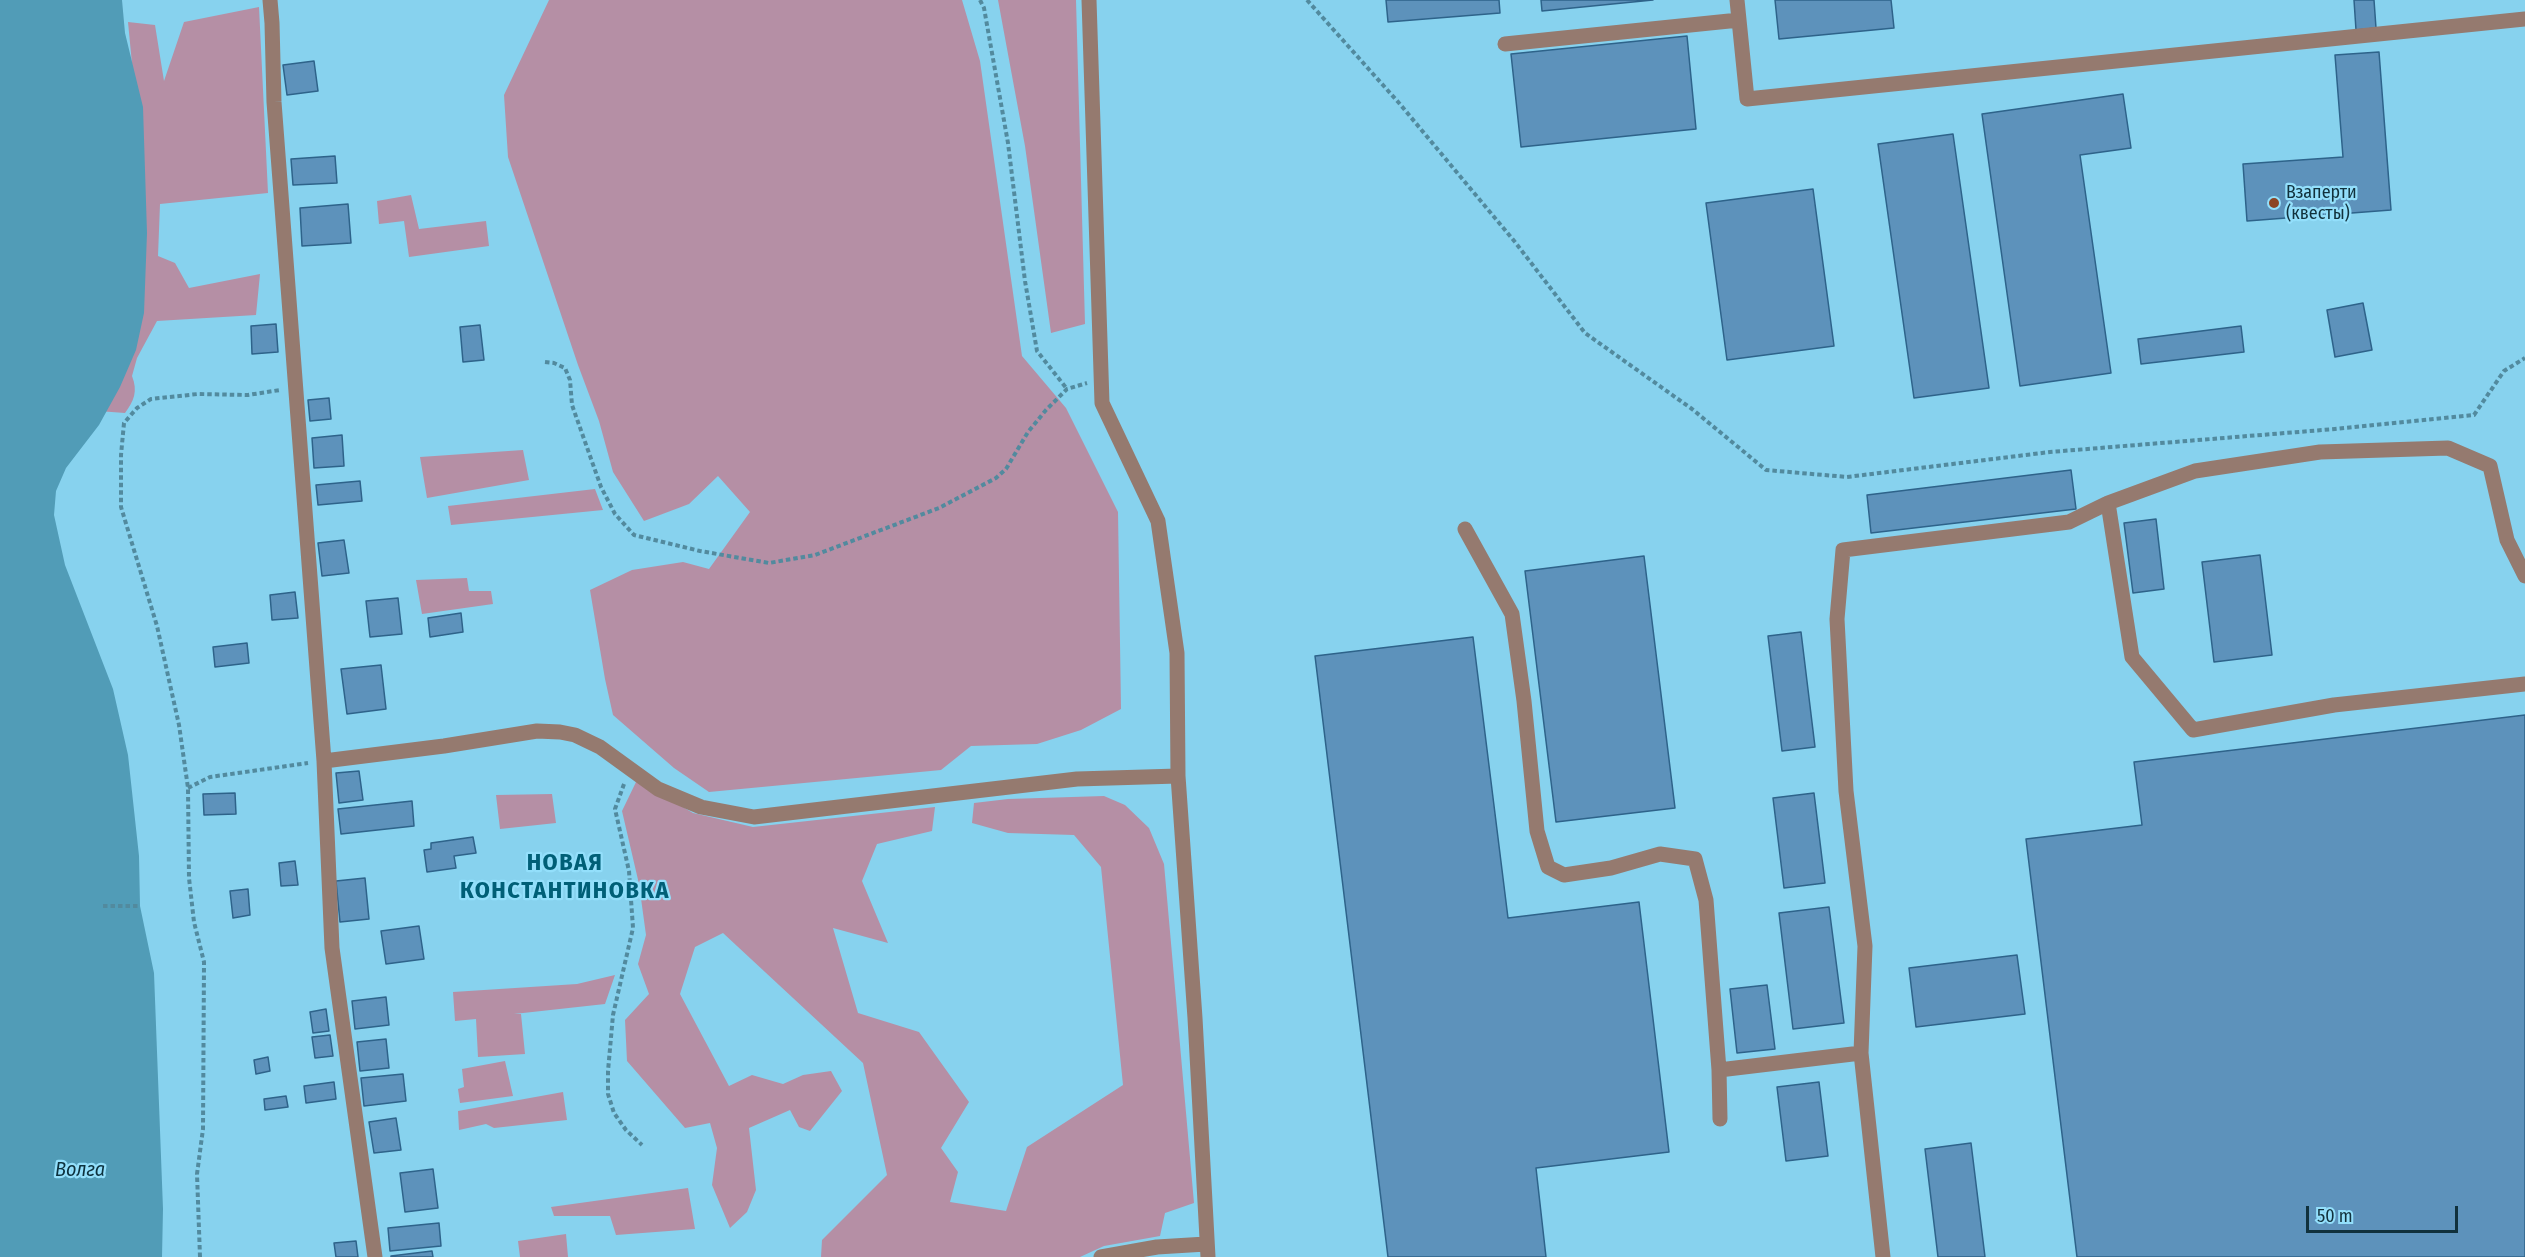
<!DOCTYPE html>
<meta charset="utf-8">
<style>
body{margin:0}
#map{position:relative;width:2525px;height:1257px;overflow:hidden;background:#87d2ee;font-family:"Fira Sans Condensed",sans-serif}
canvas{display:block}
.scale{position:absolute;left:2306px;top:1206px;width:152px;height:27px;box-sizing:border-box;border:3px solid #11313c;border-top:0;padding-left:8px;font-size:18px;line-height:21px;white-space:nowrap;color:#11313c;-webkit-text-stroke:4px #93dffb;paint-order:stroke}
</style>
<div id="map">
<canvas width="2525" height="1257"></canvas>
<div class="scale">50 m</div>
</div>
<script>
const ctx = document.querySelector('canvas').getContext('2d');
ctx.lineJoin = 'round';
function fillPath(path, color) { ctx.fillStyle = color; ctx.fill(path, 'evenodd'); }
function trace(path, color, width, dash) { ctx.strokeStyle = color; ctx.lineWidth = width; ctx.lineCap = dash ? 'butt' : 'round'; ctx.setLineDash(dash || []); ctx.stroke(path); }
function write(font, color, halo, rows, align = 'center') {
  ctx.font = font + ' "Fira Sans Condensed",sans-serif'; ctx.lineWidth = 4.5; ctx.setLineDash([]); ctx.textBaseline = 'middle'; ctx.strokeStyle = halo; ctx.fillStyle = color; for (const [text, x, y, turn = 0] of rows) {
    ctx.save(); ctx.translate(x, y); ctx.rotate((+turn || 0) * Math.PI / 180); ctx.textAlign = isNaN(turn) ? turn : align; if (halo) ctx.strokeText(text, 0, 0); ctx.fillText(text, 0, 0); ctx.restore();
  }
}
fillPath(new Path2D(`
 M549 0H962L980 61 1022 356 1066 408 1118 512 1121 709 1081 730 1037 744 971 746 941 770 709 792 674 768 613 715 605 679 590 590 632 570 683 562 709 569 750 512 718 476 689 504 644 521 613 472 599 421 578 365 508 157 504 95Z
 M998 0H1076L1085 324 1051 333 1025 146Z
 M259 7 268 193 160 204 158 256 175 263 189 288 260 274 256 315 157 321 137 358 132 376C138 391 134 401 125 413L98 411 137 116 128 22 155 25 164 81 184 22Z
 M411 195 419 229 486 221 489 246 409 257 404 221 379 224 377 201Z
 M523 450 529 480 427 498 420 457Z
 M595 489 603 510 451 525 448 506Z
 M467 578 469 591H491L493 604 422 614 416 580Z
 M637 780 693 813 753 827 935 807 932 831 877 844 862 881 888 943 833 928 858 1013 919 1032 969 1102 941 1148 958 1172 950 1202 1006 1211 1027 1147 1123 1085 1101 867 1074 835 1008 833 972 823 974 803 1008 799 1104 796 1125 805 1149 828 1164 864 1194 1203 1165 1213 1160 1236 1104 1246 1080 1257H821L822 1240 887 1175 863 1063 723 933 695 947 680 994 729 1086 752 1075 783 1084 803 1075 831 1071 842 1091 810 1131 799 1127 790 1110 749 1128 756 1190 747 1212 730 1228 712 1185 717 1148 710 1123 685 1128 627 1061 625 1020 649 994 638 964 646 935 639 884 622 811Z
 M552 794 556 823 500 829 496 795Z
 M615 975 605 1004 514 1014H521L525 1054 478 1057 476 1019 455 1021 453 992 577 984Z
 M505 1061 513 1096 460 1103 458 1089 464 1087 462 1069Z
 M563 1092 567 1120 494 1128 486 1124 459 1130 458 1111Z
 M688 1188 695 1229 616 1235 610 1216H554L551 1207Z
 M566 1234 568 1257H520L518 1241Z`), '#b58fa5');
fillPath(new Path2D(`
 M0 0H122L125 33 143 107 147 233 144 313 136 350 120 387 99 425 66 468 56 491 54 515 65 565 113 689 128 755 139 856 140 906 154 973 163 1209 162 1257H0Z`), '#519cb7');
const building = new Path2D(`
 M1386 0H1499L1500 13 1388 22Z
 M1541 0H1653L1542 11Z
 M1775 0H1891L1894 28 1779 39Z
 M2354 0H2374L2376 28 2356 30Z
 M1687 36 1696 129 1521 147 1511 54Z
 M2379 52 2391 210 2247 221 2243 164 2343 157 2335 55Z
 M314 61 318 91 287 95 283 65Z
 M2123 94 2131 148 2080 155 2111 373 2020 386 1982 114Z
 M1953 134 1989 388 1914 398 1878 144Z
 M335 156 337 183 293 185 291 159Z
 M1813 189 1834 346 1727 360 1706 203Z
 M348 204 351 243 302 246 300 208Z
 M2363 303 2372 350 2335 357 2327 310Z
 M276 324 278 352 252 354 251 326Z
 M480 325 484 360 463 362 460 327Z
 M2241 326 2244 352 2141 364 2138 339Z
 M329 398 331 419 310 421 308 400Z
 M342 435 344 466 314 468 312 438Z
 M2071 470 2076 509 1871 533 1867 495Z
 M360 481 362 501 318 505 316 485Z
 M2156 519 2164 589 2133 593 2124 523Z
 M344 540 349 573 322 576 318 543Z
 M2260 555 2272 655 2214 662 2202 562Z
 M1644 556 1675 808 1556 822 1525 571Z
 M295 592 298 618 272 620 270 595Z
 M398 598 402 634 370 637 366 601Z
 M461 613 463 632 430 637 428 618Z
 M1801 632 1815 747 1782 751 1768 636Z
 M1473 637 1508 918 1639 902 1669 1152 1536 1168 1546 1257H1388L1315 656Z
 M247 643 249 663 215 667 213 647Z
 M381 665 386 709 347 714 341 669Z
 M2525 715V1257H2077L2026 839 2142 825 2134 762Z
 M359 771 363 800 339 803 336 773Z
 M235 793 236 814 204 815 203 794Z
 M1814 793 1825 883 1784 888 1773 798Z
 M412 801 414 826 341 834 338 809Z
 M473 837 476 853 454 856 456 868 427 872 424 850 431 849V843Z
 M295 861 298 885 281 886 279 863Z
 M365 878 369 919 340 922 336 881Z
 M248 889 250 915 233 918 230 891Z
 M1829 907 1844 1023 1793 1029 1779 913Z
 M419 926 424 959 386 964 381 931Z
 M2017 955 2025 1014 1916 1027 1909 968Z
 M1767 985 1775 1049 1737 1053 1730 989Z
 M386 997 389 1025 355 1029 352 1001Z
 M326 1009 329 1031 313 1033 310 1012Z
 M330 1035 333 1056 315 1058 312 1037Z
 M386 1039 389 1068 360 1071 357 1042Z
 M268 1057 270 1071 256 1074 254 1060Z
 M403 1074 406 1101 364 1106 361 1078Z
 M334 1082 336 1099 306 1103 304 1086Z
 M1819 1082 1828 1156 1786 1161 1777 1087Z
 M286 1096 288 1107 265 1110 264 1099Z
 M396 1118 401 1150 374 1153 369 1122Z
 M1971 1143 1985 1257H1938L1925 1149Z
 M433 1169 438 1208 405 1212 400 1173Z
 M439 1223 441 1246 390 1251 388 1228Z
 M356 1241 358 1257H336L334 1243Z
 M432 1251 433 1257H391V1256Z`);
fillPath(building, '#5d92bb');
trace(building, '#2e638a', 1.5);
trace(new Path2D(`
 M980 0 984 8 1008 143 1025 281 1037 351 1067 389
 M1307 0 1399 103 1515 242 1585 333 1692 409 1766 470 1847 477 2050 452 2335 429 2474 415 2504 371 2525 358
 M545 362 554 363 565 368 570 380 572 405 601 487 615 514 634 535 700 551 769 563 815 555 939 508 996 478 1006 469 1028 432 1046 410 1067 389 1087 383
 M624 784 615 809 629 871 633 928 613 1015 608 1071V1094L614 1113 626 1130 642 1145
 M188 788 210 777 308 763
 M103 906H140
 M200 1257 197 1174 203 1129 204 962 194 922 189 878 188 788 179 725 157 626 121 507V455L124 423 137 408 151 399 198 394 248 395 280 390`), '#528a9e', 4, [4.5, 3]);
trace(new Path2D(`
 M270 0 272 23 274 102 324 761 332 948 375 1257
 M1089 0 1102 403 1158 521 1177 653 1178 776 1195 1018 1208 1257
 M1737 0 1747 99 2525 19
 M1505 44 1739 20
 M2108 503 2132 657 2193 730 2334 705 2525 684
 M1465 529 1512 614 1524 701 1537 831 1548 867 1564 875 1611 868 1660 854 1695 859 1706 900 1719 1070 1720 1119
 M324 761 444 746 537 731 560 732 575 735 600 747 658 789 701 807 754 817 1077 779 1178 776
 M1719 1070 1861 1053
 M1101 1257 1157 1247 1206 1244
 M1883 1257 1861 1053 1865 946 1846 791 1837 619 1843 550 2069 522 2108 503 2195 471 2320 452 2448 448 2490 466 2507 540 2525 576`), '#957a6f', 15);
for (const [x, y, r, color] of [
 [2274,203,6,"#8c4424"]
]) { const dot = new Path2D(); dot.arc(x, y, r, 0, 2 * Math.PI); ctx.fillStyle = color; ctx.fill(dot); trace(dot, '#93dffb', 2); }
write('18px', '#11313c', '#93dffb', [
 ["Взаперти",2286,193],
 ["(квесты)",2286,214]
], 'left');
write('italic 20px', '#0d313d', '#93dffb', [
 ["Волга",80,1170]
]);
ctx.letterSpacing = '1.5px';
write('bold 24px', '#005f77', '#93dffb', [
 ["НОВАЯ",565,863],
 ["КОНСТАНТИНОВКА",565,891]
]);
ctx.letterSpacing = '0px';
</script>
